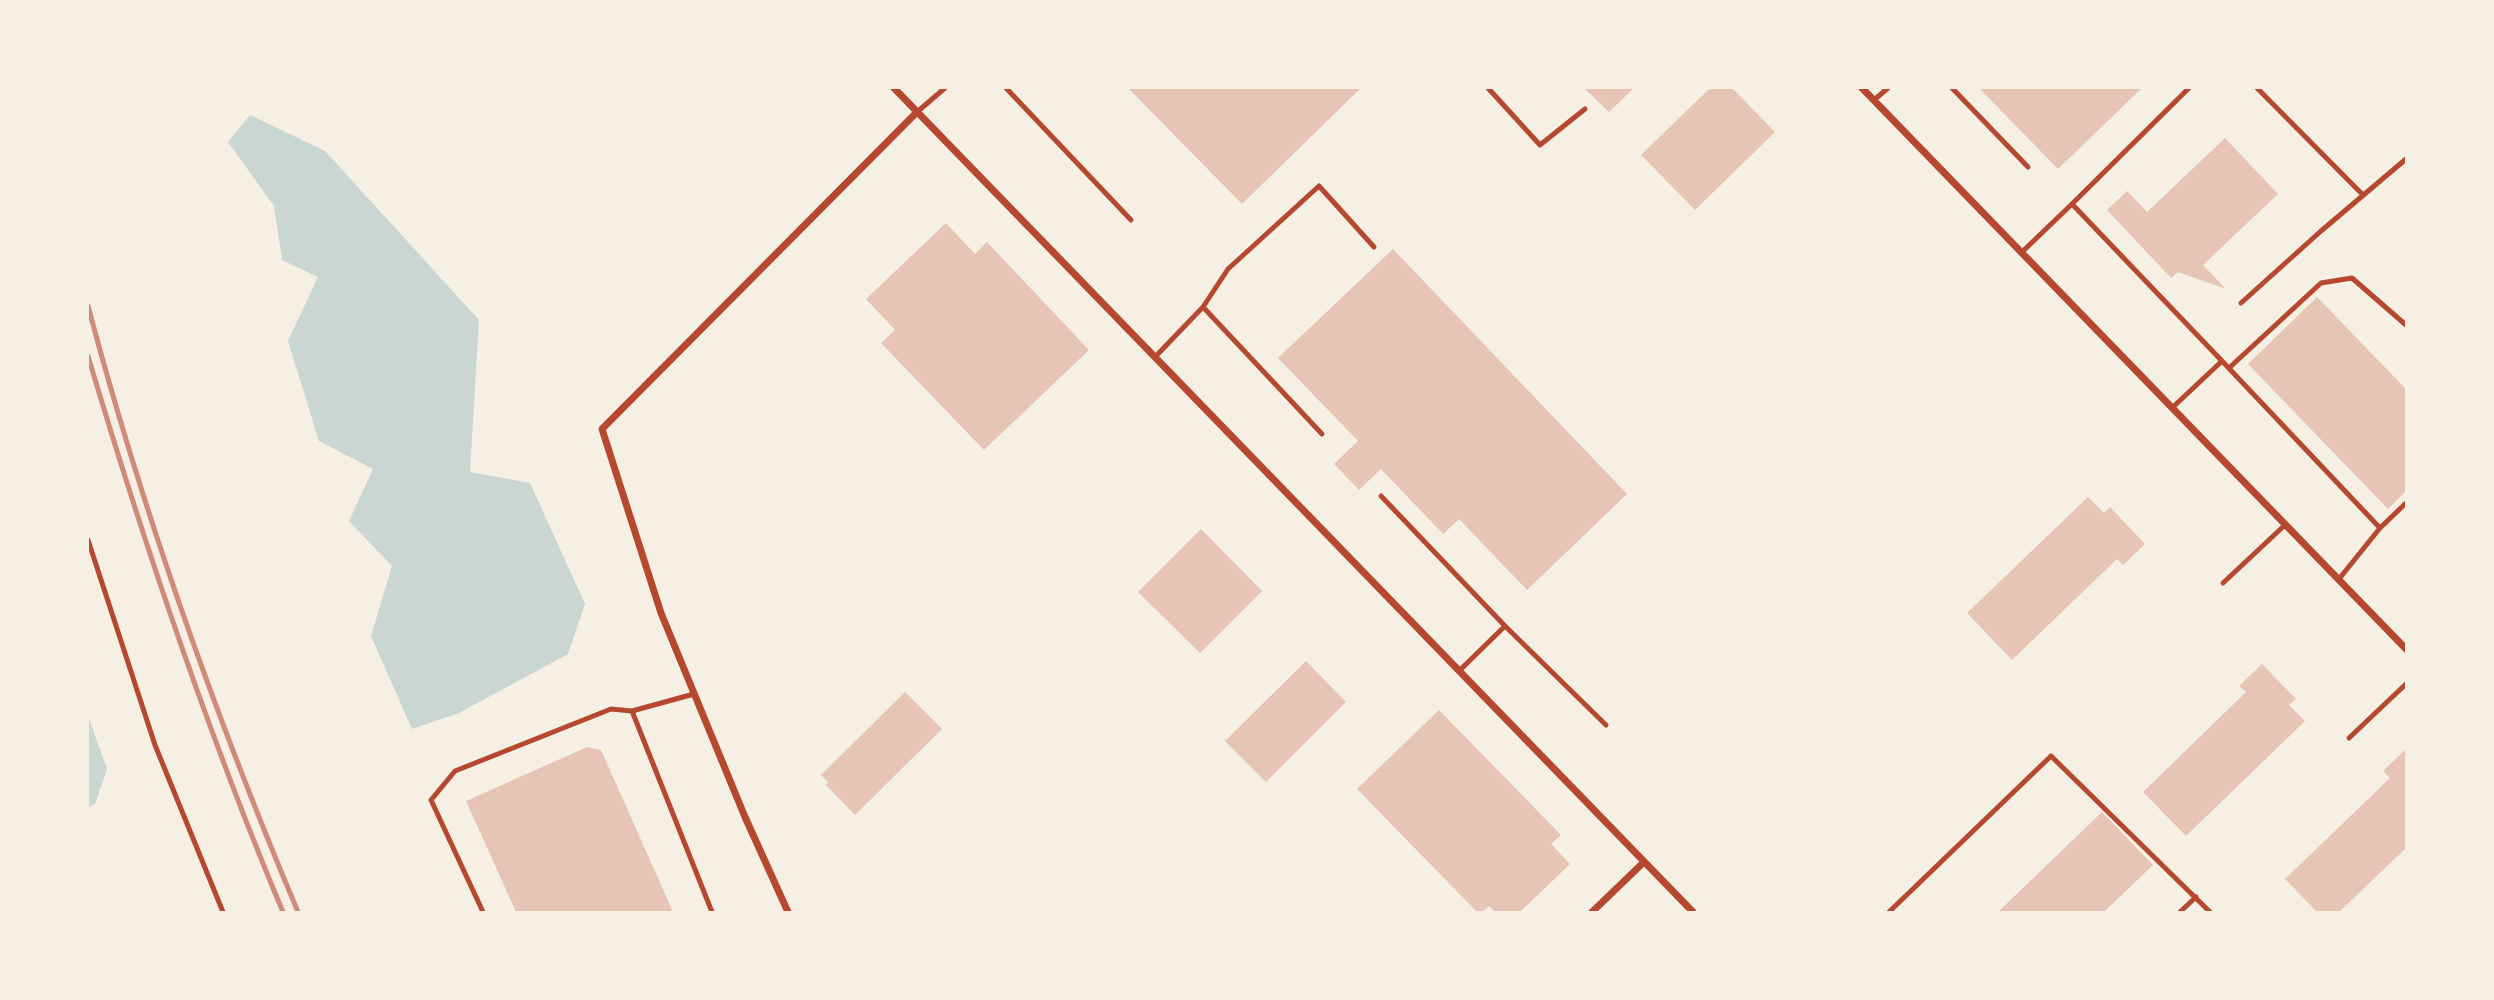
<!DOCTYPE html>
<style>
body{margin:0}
#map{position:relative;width:2494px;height:1000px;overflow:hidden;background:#f6efe4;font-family:"Varela Round",sans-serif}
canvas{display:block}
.frame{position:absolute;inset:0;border:89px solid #f6efe4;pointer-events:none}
</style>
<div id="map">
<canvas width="2494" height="1000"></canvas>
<div class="frame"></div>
</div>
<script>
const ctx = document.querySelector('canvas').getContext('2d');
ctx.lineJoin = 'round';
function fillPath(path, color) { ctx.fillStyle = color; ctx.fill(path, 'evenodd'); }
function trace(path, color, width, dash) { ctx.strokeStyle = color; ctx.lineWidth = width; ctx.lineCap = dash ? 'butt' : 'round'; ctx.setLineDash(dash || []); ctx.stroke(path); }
fillPath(new Path2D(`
 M250 115 325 151 479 320 470 472 530 483 585 604 568 654 459 713 412 729 371 636 392 566 349 521 373 469 319 441 288 341 318 277 282 260 274 206 228 142Z
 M88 716 107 769 95 804 88 807Z`), '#c9d6d2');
fillPath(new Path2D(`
 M1128 88H1361L1242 204Z
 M1584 88H1634L1609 112Z
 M1710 88H1732L1775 132 1695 210 1641 155Z
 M1979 88H2142L2058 169Z
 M2225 138 2278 194 2203 265 2226 289 2178 272 2171 278 2107 210 2127 191 2147 212Z
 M946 223 975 254 987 242 1089 350 984 450 881 343 895 330 866 299Z
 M1393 249 1627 494 1527 590 1459 519 1443 534 1381 469 1359 490 1334 464 1358 441 1278 358Z
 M2317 297 2406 389V491L2388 509 2248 364Z
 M2088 497 2104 513 2110 507 2145 544 2123 565 2117 559 2012 660 1967 613Z
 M1201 529 1262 591 1200 653 1138 592Z
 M1306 661 1346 702 1266 782 1225 741Z
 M2262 664 2296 699 2289 705 2305 721 2186 836 2143 792 2246 692 2239 686Z
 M905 692 942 729 855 815 826 785 828 782 821 775Z
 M1439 710 1561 835 1551 844 1570 864 1520 912H1495L1489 906 1482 912H1477L1357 789Z
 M587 747 601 750 673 912H516L466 801Z
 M2406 749V848L2339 912H2317L2285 879 2390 778 2383 771Z
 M2102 812 2153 865 2104 912H1998Z`), '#e6c5b7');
trace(new Path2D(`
 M1006 88 1131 220
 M1488 88 1540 145 1585 109
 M1952 88 2028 167
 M2257 88 2363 195
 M1874 100 1888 88
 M917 112 945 88
 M2072 204 2189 88
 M2022 252 2072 204 2222 361 2173 407
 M2241 303 2321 231 2406 159
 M1203 307 1322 434
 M1155 357 1203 307 1228 269 1319 186 1374 247
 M2222 361 2380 528 2339 579
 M2229 368 2321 283 2352 278 2406 325
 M1381 496 1505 626
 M2380 528 2406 503
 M88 540 155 745 223 912
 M2223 583 2286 524
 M1459 671 1505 626 1606 725
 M694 694 632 711 712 912
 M2349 738 2406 684
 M483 912 431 800 455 771 611 709 632 711
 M1889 912 2051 756 2210 912
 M2180 912 2196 897`), '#b5482f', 5);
trace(new Path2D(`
 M894 88 1693 912
 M1862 88 2406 649
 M788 912 745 817 661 613 602 429 917 112
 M1592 912 1644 862`), '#b5482f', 7);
trace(new Path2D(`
 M88 306C143 513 215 715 298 912
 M88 356C144 544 207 731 283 912`), '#cf8b77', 5);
</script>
